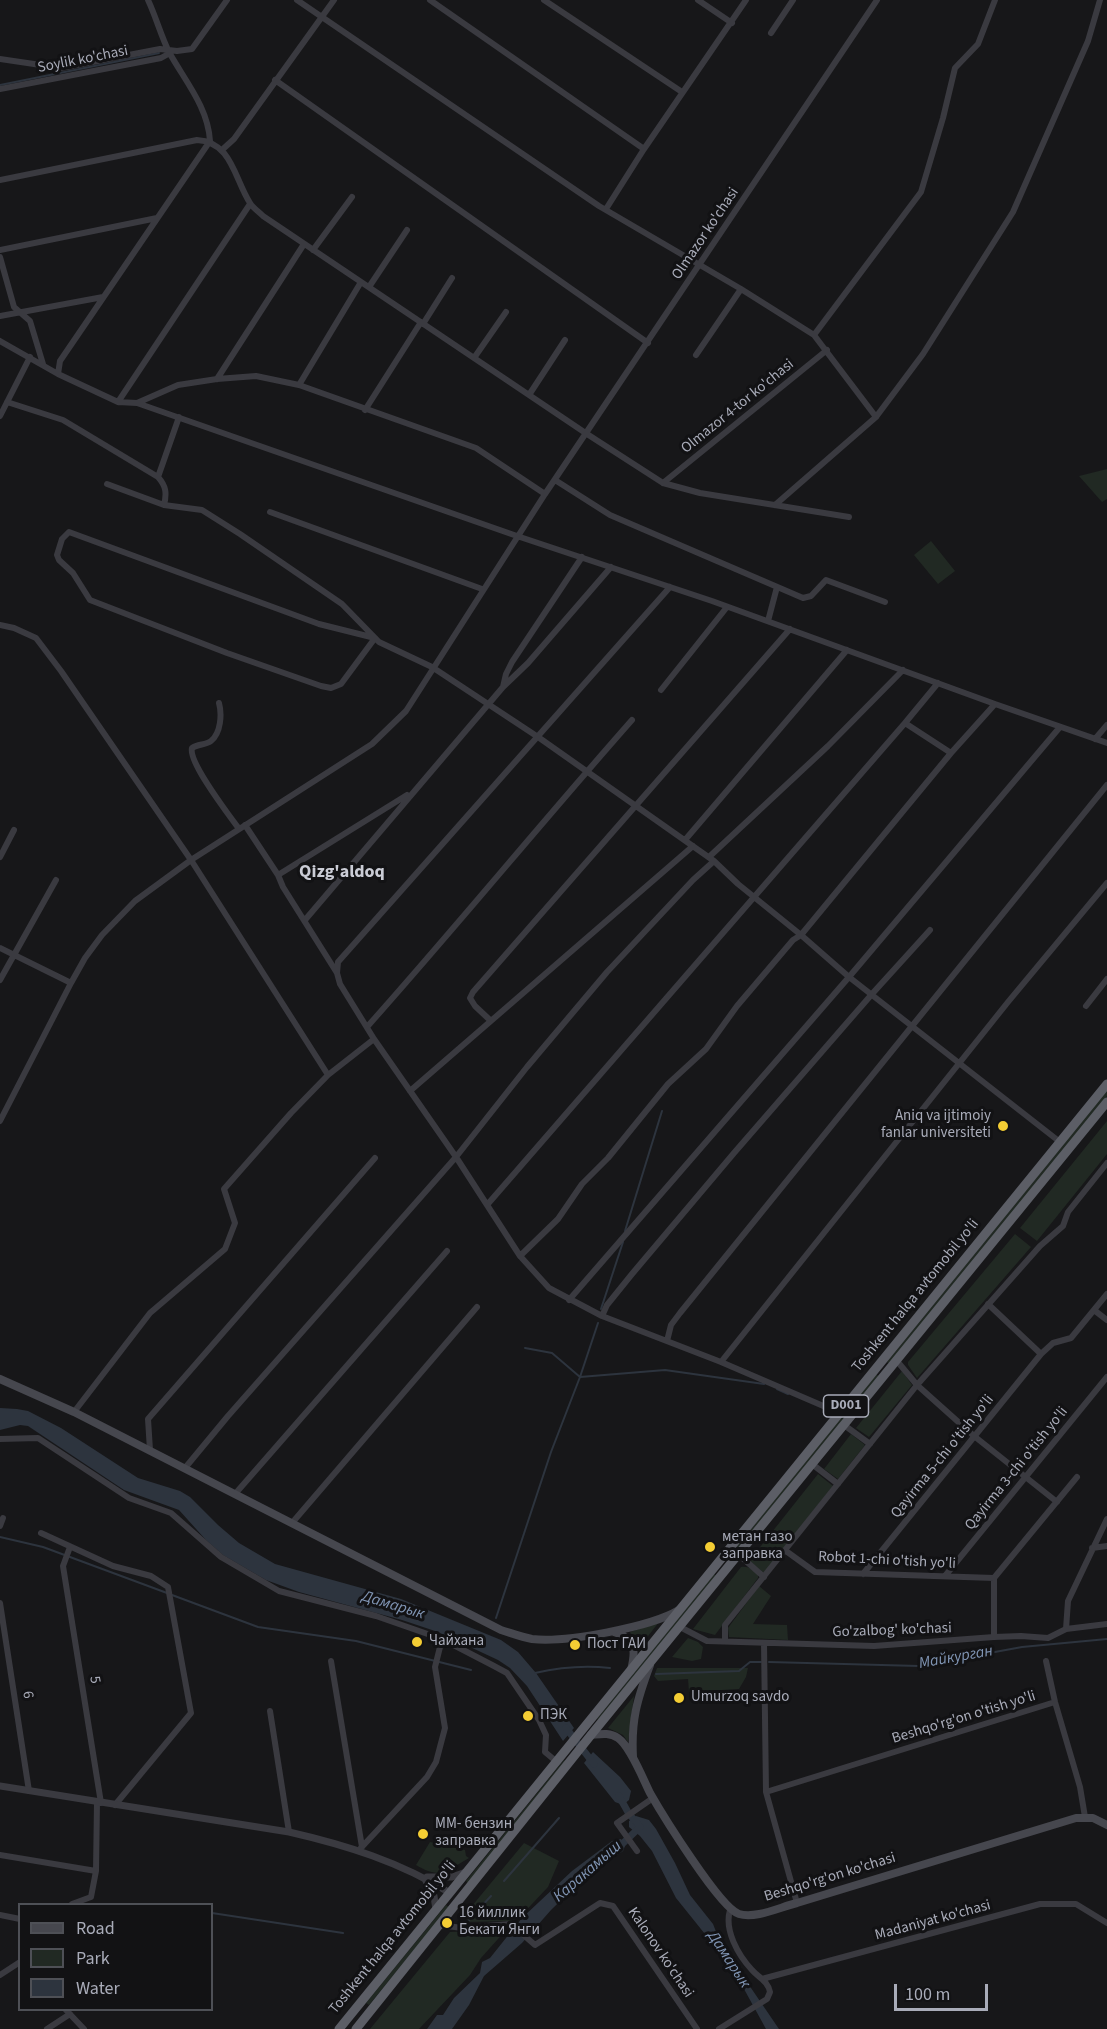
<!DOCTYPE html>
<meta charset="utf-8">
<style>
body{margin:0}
#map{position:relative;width:1107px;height:2029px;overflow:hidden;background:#171719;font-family:"Source Sans 3",sans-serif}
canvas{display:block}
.legend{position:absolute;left:18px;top:1903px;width:195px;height:108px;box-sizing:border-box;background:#121214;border:2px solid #4e5056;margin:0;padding:8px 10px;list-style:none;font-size:18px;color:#a9acb9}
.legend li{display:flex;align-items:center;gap:12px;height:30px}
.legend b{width:30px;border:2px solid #4e5056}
.scale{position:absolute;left:894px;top:1984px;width:94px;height:27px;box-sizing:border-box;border:3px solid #a9acb9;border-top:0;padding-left:8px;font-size:18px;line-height:21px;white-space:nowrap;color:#a9acb9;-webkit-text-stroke:4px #121214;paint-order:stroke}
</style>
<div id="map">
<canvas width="1107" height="2029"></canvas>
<ul class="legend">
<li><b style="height:8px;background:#46474e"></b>Road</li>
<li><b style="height:16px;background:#212923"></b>Park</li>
<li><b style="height:16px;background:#2d343e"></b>Water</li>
</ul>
<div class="scale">100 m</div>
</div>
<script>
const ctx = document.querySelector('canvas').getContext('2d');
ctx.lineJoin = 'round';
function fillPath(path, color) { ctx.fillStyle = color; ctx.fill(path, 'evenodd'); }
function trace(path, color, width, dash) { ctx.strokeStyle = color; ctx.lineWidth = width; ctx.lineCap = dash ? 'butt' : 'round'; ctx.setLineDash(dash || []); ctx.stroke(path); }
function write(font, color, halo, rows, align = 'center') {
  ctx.font = font + ' "Source Sans 3",sans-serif'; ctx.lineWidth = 6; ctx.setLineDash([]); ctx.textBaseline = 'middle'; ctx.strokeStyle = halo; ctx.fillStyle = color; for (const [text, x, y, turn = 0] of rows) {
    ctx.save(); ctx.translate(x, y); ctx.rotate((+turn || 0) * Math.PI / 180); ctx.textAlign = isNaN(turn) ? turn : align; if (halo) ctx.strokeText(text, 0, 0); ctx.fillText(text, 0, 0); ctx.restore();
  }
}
fillPath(new Path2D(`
 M1107 469V499L1102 502 1079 476Z
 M931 541 955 571 938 584 914 555Z
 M1107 1090V1096L889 1364 887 1362Z
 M1107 1121V1154L1037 1241 1020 1228Z
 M1015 1234 1031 1247 917 1378 908 1365V1362Z
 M902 1371 912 1385 869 1437 856 1428Z
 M876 1374 880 1377 732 1559 729 1556Z
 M851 1434 865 1445 838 1479 824 1469Z
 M818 1474 833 1486 764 1573 749 1561Z
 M741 1567C749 1566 752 1570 758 1574V1578L718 1631 715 1635 693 1629Z
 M714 1574 717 1576 600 1721 597 1719Z
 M759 1586 771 1596 753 1624 787 1625 788 1640 729 1637 728 1628Z
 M659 1622 638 1649 630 1632Z
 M688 1638 698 1642 703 1647 701 1659 692 1661 672 1657Z
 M657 1668H748L746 1677 739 1689 689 1692 688 1679 658 1681 654 1676Z
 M634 1696 628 1742 623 1735 608 1728Z
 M564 1760 567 1762 469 1884 466 1881Z
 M430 1842 465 1850 466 1856 469 1858C446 1871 441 1880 416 1865Z
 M524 1843 559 1861 548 1887 516 1921 465 1922 462 1918Z
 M446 1905 449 1907 369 2005 366 2003Z
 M506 1930 481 1958 470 1975 419 2029H370L450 1932Z`), '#212923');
fillPath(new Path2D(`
 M0 1408 17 1409 28 1411 61 1428 138 1478 180 1491 190 1497 218 1525 239 1543 275 1564 401 1599 501 1640 518 1652 536 1673 574 1728 563 1741 527 1686 510 1668 498 1660 438 1632 402 1620 299 1592 266 1580 223 1555 206 1540 179 1510 124 1490 28 1426 20 1425 0 1430Z
 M593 1752 620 1777 631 1791 629 1800 623 1805 615 1802 584 1763Z
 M636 1816 649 1820 656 1829 675 1863 690 1895 713 1924 721 1944 779 2029H766L733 1969 676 1898 652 1851 640 1836 629 1827V1821Z
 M621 1839 625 1846 623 1851 587 1875 551 1910 522 1943 484 1976 469 2005 452 2029H427L437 2015H443L454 1998 480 1973 482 1962 490 1958 522 1918 572 1871 612 1841Z`), '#2d343e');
trace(new Path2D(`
 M0 85 159 53
 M625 1231 662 1111
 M601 1309 623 1242
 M525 1348 552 1353 580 1377 665 1370 764 1384
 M777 1389 788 1394
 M0 1537 43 1547 167 1593
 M172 1595 258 1627 356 1641 471 1670
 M496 1618 551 1452 580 1377 598 1323
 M769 1662 919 1666 1022 1647 1107 1639
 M535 1673C561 1667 583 1665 610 1668
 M656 1674 739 1671 750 1662H761
 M504 1881 559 1818
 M212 1913 343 1933
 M469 1920 491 1896`), '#2d343e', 2);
trace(new Path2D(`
 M566 1728 594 1764
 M619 1796 629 1814 638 1824
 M618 1848 640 1827`), '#2d343e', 7);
trace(new Path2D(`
 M297 0 599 206 741 289 814 335 876 417
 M430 0 644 149
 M544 0 682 92
 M698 0 732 23
 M771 33 793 0
 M0 59 61 68 160 49 177 51 192 49 227 0
 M275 80 648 343
 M0 89 161 58 170 53
 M223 149 234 139 334 0
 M0 180 197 140C232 142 234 178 250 203 253 208 259 212 263 216L587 434 663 483 700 493 849 517
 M606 209 644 149 746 0
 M0 250 157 218
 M313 250 352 197
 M0 257 14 307 30 321 43 364
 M369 287 407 230
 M0 316 103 297
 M423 324 452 278
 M814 335 921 192 943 118 955 68 978 44 995 0
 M0 341 58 374 118 402 137 403 178 385 217 379 256 376 299 385 476 448 545 494 877 0
 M696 355 741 289
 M474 358 506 312
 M58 374 60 361 210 141C208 107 185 81 169 52 161 36 156 17 148 0
 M217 379 304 244
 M299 385 361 282
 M529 395 565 340
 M7 402 63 420 158 477C166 486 167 493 164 505
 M118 402 250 204
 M137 403 517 536 712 601 995 704
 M365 410 421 322
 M0 416 30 357
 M158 477 179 417
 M555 480 610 515 803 598 811 596 826 580 885 602
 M663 483 827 350
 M107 484 164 505 202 510 240 534 342 604 379 642 432 667 538 737 714 861 738 884 801 935 849 977 1060 1142
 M775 505 876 417 923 354 1013 212 1088 41 1100 0
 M270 512 482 589
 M69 532 319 624 375 638 341 684 331 688 321 686 227 653 90 600 73 573 59 560 57 555 62 539Z
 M768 621 777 587
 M0 625 14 628 36 638 61 671 191 860 328 1075
 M503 687 506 674 512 662 582 557
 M661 690 727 607
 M219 703C222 714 221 733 211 741 206 745 198 744 192 748 188 762 229 815 239 829
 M905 723 938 683
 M1095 739 1107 725
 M245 825 278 875 407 795
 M685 840 847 650
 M0 857 14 830
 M709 857 828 746 903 670
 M278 875 283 887 337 973
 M305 920 503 687 528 663 611 567
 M0 948 71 983
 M0 980 56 880
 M1086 1006 1107 979
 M491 1021 475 1006 470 998 473 992 790 629
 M367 1027C457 926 542 822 632 720
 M374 1039 456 1157 520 1256
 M410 1091 693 846
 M0 1121 71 983 85 958 102 935 135 901 191 860 372 744 406 711 545 494
 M487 1205 905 723 951 753 995 704 1107 743
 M569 1300 849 977 1060 727
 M988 1304 1041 1354
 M1094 1310 1107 1320
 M602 1316 607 1305 632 1274 734 1153 872 994 930 930
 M667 1341 671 1325 680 1313 1107 785
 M897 1361 917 1385 974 1436 1057 1502
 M721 1362 1008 1002 1107 883
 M74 1412 150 1313 225 1249 235 1223 224 1189 291 1113 328 1075 374 1039 340 984 337 973 338 962 670 587
 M838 1416 828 1408 721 1362 602 1316 549 1288 520 1256 558 1219 582 1184 608 1158 668 1084 706 1049 737 1006 793 940 801 935 951 753
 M844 1425 870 1444
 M0 1439 38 1438 129 1498 171 1513 221 1557 279 1591 376 1616 442 1639 494 1666 507 1673 539 1720 546 1735 545 1752 557 1762
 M150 1450 148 1419 375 1158
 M812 1464 838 1484
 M185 1468 228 1416 456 1157 527 1067 607 972 693 880 714 861
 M235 1494 447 1251
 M292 1523 477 1307
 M0 1526 3 1518
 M41 1533 113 1566 151 1576 168 1587 191 1713 115 1805
 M70 1547 63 1566 101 1803
 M1092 1548 1107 1546
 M786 1551 815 1572 994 1578
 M739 1555 764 1577
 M863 1574 1041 1354 1053 1343 1071 1338 1107 1294
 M945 1576 1107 1377
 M0 1603 29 1791
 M680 1627 707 1641 874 1646 994 1637 1021 1636 1048 1638 1066 1629 1107 1624
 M1066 1629 1068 1601 1107 1519
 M994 1637V1578L1077 1477
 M725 1641V1625L917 1385 1040 1246 1063 1226 1068 1212 1107 1163
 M764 1643 766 1792 797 1903
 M331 1661 362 1847
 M1046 1661 1055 1702 1080 1787 1085 1817
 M270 1711 289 1832
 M766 1792 1055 1702
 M359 1850 427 1777 436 1762 445 1728 435 1667 442 1639
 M637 1851 617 1823 653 1798
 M0 1855 96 1871 97 1802
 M72 1904 91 1897 96 1871
 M0 1915 20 1919
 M440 1925 462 1928 511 1924 535 1945 600 1903 613 1906 697 2029
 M0 1975 20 1962
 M762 1979 1040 1904H1076L1107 1923
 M66 2010 84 2029
 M47 2029 70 2014
 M719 2029 767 1999 770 1992C768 1981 759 1978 752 1970 738 1955 724 1930 730 1910`), '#3a3a40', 6);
trace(new Path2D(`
 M0 1786 289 1832C346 1845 400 1862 450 1893
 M427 1877H452L466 1872
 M425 1879 434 1896 436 1910`), '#3a3a40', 7);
trace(new Path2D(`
 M0 1379 74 1412 501 1630C511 1633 521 1637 532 1639 565 1643 651 1627 679 1610
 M614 1632C636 1639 636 1650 631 1670
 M591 1735C601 1734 609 1732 618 1738 630 1746 643 1779 650 1793 662 1814 720 1908 739 1914 756 1919 780 1907 797 1903L1076 1818H1093L1107 1825
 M633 1757C631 1720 637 1700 650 1665`), '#46474e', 8);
trace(new Path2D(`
 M339 2029 1107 1084
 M356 2029 591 1735 1107 1102`), '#5c5e66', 9);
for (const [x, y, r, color] of [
 [1003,1126,6,"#f4cd34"],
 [710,1547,6,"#f4cd34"],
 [417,1642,6,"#f4cd34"],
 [575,1645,6,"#f4cd34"],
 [679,1698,6,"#f4cd34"],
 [528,1716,6,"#f4cd34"],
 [423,1834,6,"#f4cd34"],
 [447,1923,6,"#f4cd34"]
]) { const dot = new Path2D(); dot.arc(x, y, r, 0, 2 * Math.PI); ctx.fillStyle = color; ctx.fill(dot); trace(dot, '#121214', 2); }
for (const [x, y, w] of [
 [846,1406,45]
]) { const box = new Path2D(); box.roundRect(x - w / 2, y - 11, w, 22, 4.5); ctx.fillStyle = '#121214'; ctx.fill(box); trace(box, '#a9acb9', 1.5); }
write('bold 14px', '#a9acb9', null, [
 ["D001",846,1406]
]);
write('15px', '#a9acb9', '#121214', [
 ["Soylik ko'chasi",83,60,-11],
 ["Olmazor ko'chasi",706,234,-56],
 ["Olmazor 4-tor ko'chasi",738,407,-39],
 ["Toshkent halqa avtomobil yo'li",916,1296,-51],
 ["Qayirma 5-chi o'tish yo'li",943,1457,-51],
 ["Qayirma 3-chi o'tish yo'li",1017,1469,-51],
 ["Robot 1-chi o'tish yo'li",887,1561,3],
 ["Go'zalbog' ko'chasi",892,1631,-2],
 ["5",94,1680,81],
 ["6",27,1695,81],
 ["Beshqo'rg'on o'tish yo'li",964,1718,-17],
 ["Beshqo'rg'on ko'chasi",830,1878,-17],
 ["Madaniyat ko'chasi",933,1921,-15],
 ["Toshkent halqa avtomobil yo'li",393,1938,-51],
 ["Kalonov ko'chasi",660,1953,56]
]);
write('15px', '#a9acb9', '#121214', [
 ["Aniq va ijtimoiy",991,1117,"right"],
 ["fanlar universiteti",991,1134,"right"],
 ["метан газо",722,1538],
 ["заправка",722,1555],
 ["Чайхана",429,1642],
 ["Пост ГАИ",587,1645],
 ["Umurzoq savdo",691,1698],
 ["ПЭК",540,1716],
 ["ММ- бензин",435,1825],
 ["заправка",435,1842],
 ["16 йиллик",459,1914],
 ["Бекати Янги",459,1931]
], 'left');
write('italic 16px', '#8095b4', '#121214', [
 ["Дамарык",393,1606,17],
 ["Майкурган",956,1658,-10],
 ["Каракамыш",588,1872,-41],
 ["Дамарык",728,1960,57]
]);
write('bold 18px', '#caccd5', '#121214', [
 ["Qizg'aldoq",342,873]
]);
</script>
